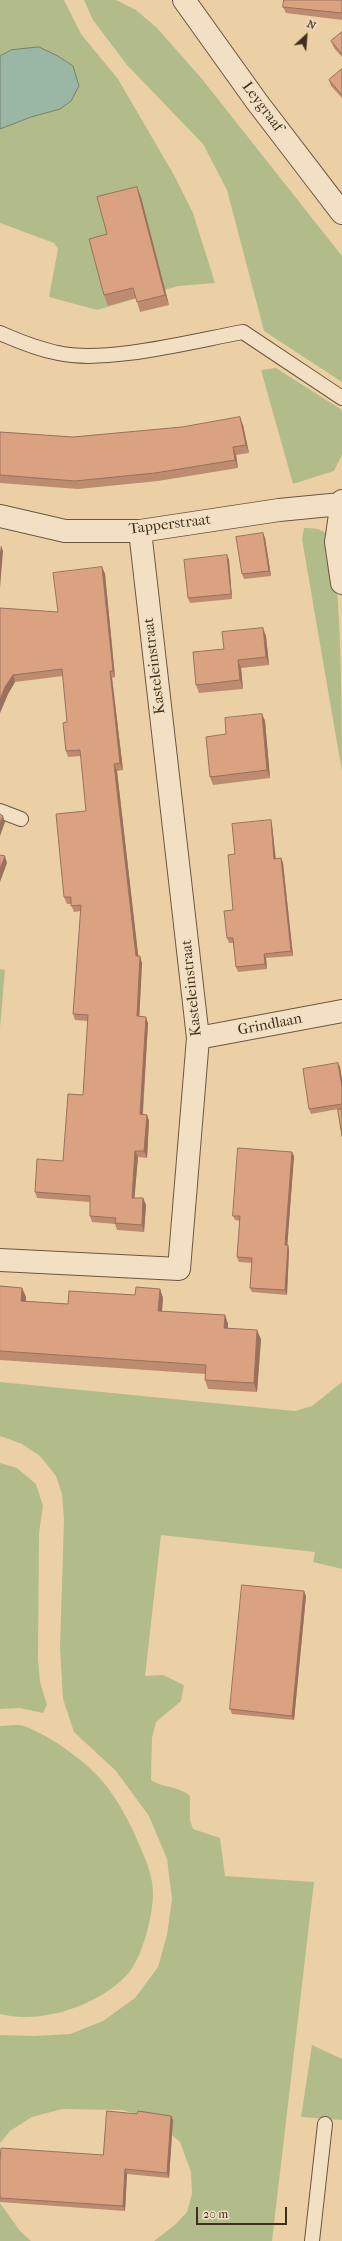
<!DOCTYPE html>
<style>
body{margin:0}
#map{position:relative;width:342px;height:2241px;overflow:hidden;background:#ecd0a5;font-family:"IM FELL French Canon",serif}
canvas{display:block}
.north{position:absolute;left:286px;top:16px;width:40px;height:40px;-webkit-text-stroke:3px #f3e0c4;paint-order:stroke;rotate:26deg;font-size:11px;font-weight:700;line-height:16px;text-align:center;color:#402e1e}
.north::after{content:'';display:block;margin:auto;width:14px;height:18px;background:#402e1e;clip-path:polygon(50% 0,100% 100%,50% 72%,0 100%)}
.scale{position:absolute;left:196px;top:2207px;width:91px;height:18px;box-sizing:border-box;border:2px solid #402e1e;border-top:0;padding-left:5px;font-size:12px;line-height:14px;white-space:nowrap;color:#402e1e;-webkit-text-stroke:3px #f3e0c4;paint-order:stroke}
</style>
<div id="map">
<canvas width="342" height="2241"></canvas>
<div class="north">N</div>
<div class="scale">20 m</div>
</div>
<script>
const ctx = document.querySelector('canvas').getContext('2d');
ctx.lineJoin = 'round';
function fillPath(path, color) { ctx.fillStyle = color; ctx.fill(path, 'evenodd'); }
function trace(path, color, width, dash) { ctx.strokeStyle = color; ctx.lineWidth = width; ctx.lineCap = dash ? 'butt' : 'round'; ctx.setLineDash(dash || []); ctx.stroke(path); }
function write(font, color, halo, rows, align = 'center') {
  ctx.font = font + ' "IM FELL French Canon",serif'; ctx.lineWidth = 4; ctx.setLineDash([]); ctx.textBaseline = 'middle'; ctx.strokeStyle = halo; ctx.fillStyle = color; for (const [text, x, y, turn = 0] of rows) {
    ctx.save(); ctx.translate(x, y); ctx.rotate((+turn || 0) * Math.PI / 180); ctx.textAlign = isNaN(turn) ? turn : align; if (halo) ctx.strokeText(text, 0, 0); ctx.fillText(text, 0, 0); ctx.restore();
  }
}
fillPath(new Path2D(`
 M0 0H64L81 34 118 79 174 175 193 213 215 283 178 286 97 310 49 297 58 249 54 243 0 223V129L31 117 60 109 11 50 0 56Z
 M84 0H116L136 10 157 28 202 79 342 256V382L264 331 227 190 203 144 127 65 93 20Z
 M276 368 342 410V455L334 471 293 484 261 370Z
 M304 528C313 528 322 528 328 536 342 562 342 731 342 772L302 539Z
 M0 969 5 970 0 1028Z
 M0 1382 295 1411 312 1406 342 1382V1569L313 1562 315 1552 161 1535 145 1676 163 1675 184 1685 181 1701 156 1722 152 1738 151 1780C162 1788 180 1786 190 1796V1820L193 1829 220 1838 225 1876 314 1882 272 2241H154L176 2224 187 2212 192 2194 191 2172 180 2142 152 2118 122 2110 62 2109 32 2117 10 2131 0 2143V2035L34 2036 70 2034 103 2021 135 1998 158 1967 167 1935 172 1899 167 1859 149 1816 116 1771 74 1732 63 1699 60 1647 64 1520 62 1494 56 1476 40 1456 22 1444 0 1436Z
 M0 1463 17 1468 36 1484 43 1506 39 1533 38 1659 40 1682 47 1705 43 1713 20 1708 0 1709Z
 M0 1726C7 1726 17 1724 24 1726 51 1736 94 1766 110 1791 123 1809 133 1829 141 1849 147 1862 153 1878 153 1893 153 1916 142 1961 125 1977 113 1989 98 1998 82 2005 57 2015 27 2021 0 2014Z
 M312 2045 342 2059V2120L301 2117Z
 M0 2203 20 2231 31 2241H0Z`), '#b2bc8b');
const water = new Path2D(`
 M39 47 58 56 73 66 79 86 71 101 60 109 31 117 0 129V56L11 50Z`);
fillPath(water, '#99b7a4');
trace(water, '#75806e', 1);
const service = new Path2D(`
 M0 333C18 341 38 349 58 353 106 364 193 341 243 332L342 398
 M0 811 21 819
 M312 2241 325 2124`);
const minor = new Path2D(`
 M342 501 336 542 342 583
 M0 516 65 531H140L279 510 341 504
 M198 1038 342 1011
 M0 1260 179 1269 198 1038 140 531`);
const tertiary = new Path2D(`
 M184 0 257 102 342 213`);
trace(service, '#6b5640', 16);
trace(minor, '#6b5640', 24);
trace(tertiary, '#6b5640', 24);
trace(service, '#f3e0c4', 14);
trace(minor, '#f3e0c4', 22);
trace(tertiary, '#f3e0c4', 22);
fillPath(new Path2D(`
 M342 0V20L286 13 283 7Z
 M342 32V57L334 48 331 41Z
 M342 69V98L331 86 329 80Z
 M141 197 169 305 140 312 136 298 108 306 104 295 107 234Z
 M243 425 249 453 236 455 238 468 158 481 78 489 0 483V432L73 437Z
 M263 533 265 538 271 576 244 579 242 574Z
 M227 555 229 560 232 599 190 603 188 598Z
 M102 567 105 574 115 677 112 678 123 770 117 771 138 956 142 963 139 1016 148 1023 143 1114 147 1115 149 1121 147 1158 138 1157 134 1198H143L146 1205 144 1232 117 1230 115 1224 92 1222 90 1216V1202L37 1198 35 1192 63 1161 83 1095 88 1021 75 1020 73 1014 81 911 74 912 71 904H67L64 897 86 811 81 756 68 757 66 751 67 722 63 676 15 682 8 694 0 713V608L58 612Z
 M266 636 269 665 241 668 243 689 199 693 196 685 224 649Z
 M262 714 265 721 270 778 213 785 210 777 226 734Z
 M272 825 276 859 281 858 283 863 293 956 266 958 267 969 238 972 236 967 233 943H229L227 938 233 910 235 854Z
 M338 1063 340 1067 342 1080V1136L338 1109 311 1114 309 1109Z
 M294 1156 287 1245 289 1250 287 1295 252 1292 250 1288 252 1263 239 1262 237 1257 240 1221 235 1220 233 1216Z
 M0 1286 22 1288 26 1297V1301L68 1304 135 1295 160 1289 163 1298 162 1311 225 1315 228 1324V1328L261 1339 257 1392 208 1389 205 1380V1374L0 1360Z
 M306 1596 294 1720 232 1714 230 1709Z
 M173 2120 169 2178 127 2174 125 2211 0 2202V2161L103 2155Z`), '#bc8b70');
fillPath(new Path2D(`
 M137 187 141 197 169 305 165 295Z
 M240 417 243 425 249 453 246 445Z
 M233 447 236 455 238 468 235 460Z
 M263 533 265 538 271 576 269 571Z
 M1 545 3 551 0 588V552Z
 M227 555 229 560 232 599 231 594Z
 M102 567 105 574 115 677 113 671Z
 M263 628 266 636 269 665 266 657Z
 M238 660 241 668 243 689 240 680Z
 M110 671 112 678 123 770 120 763Z
 M13 675 15 682 8 694 0 713V700L5 687Z
 M262 714 265 721 270 778 267 770Z
 M114 764 117 771 139 962 136 956Z
 M3 816 5 822 0 836V823Z
 M271 820 272 825 276 863 274 859Z
 M5 856 7 863 0 882V869Z
 M281 858 283 863 293 956 291 951Z
 M264 954 266 958 267 969 265 964Z
 M140 956 142 963 139 1023 137 1016Z
 M146 1017 148 1023 142 1121 140 1114Z
 M338 1063 340 1067 342 1080V1087Z
 M147 1115 149 1121 147 1158 144 1151Z
 M135 1151 138 1157 134 1204 132 1198Z
 M292 1152 294 1156 287 1250 285 1245Z
 M143 1198 146 1205 144 1232 142 1225Z
 M288 1245 289 1250 287 1295 285 1290Z
 M22 1288 26 1297 25 1310 21 1301Z
 M160 1289 163 1298 161 1320 158 1311Z
 M225 1315 228 1324V1337L224 1328Z
 M257 1330 261 1339 257 1392 254 1383Z
 M304 1591 306 1596 294 1720 292 1716Z
 M171 2116 173 2120 169 2178 167 2173Z
 M125 2169 127 2174 125 2211 123 2206Z`), '#99715b');
const building = new Path2D(`
 M284 0H342V13L283 7Z
 M342 32V54L331 41Z
 M342 69V95L329 80Z
 M137 187 165 295 137 302 133 288 104 295 89 239 107 234 97 197Z
 M240 417 246 445 233 447 235 460 155 473 75 481 0 475V432L73 437 182 427Z
 M263 533 269 571 242 574 236 537Z
 M227 555 231 594 188 598 184 560Z
 M102 567 113 671H110L120 763 114 764 136 956H140L137 1016 146 1017 140 1114 147 1115 144 1151H135L132 1198H143L142 1225 115 1223 116 1218 90 1216V1196L35 1192 37 1159 63 1161 68 1094 83 1095 88 1015 73 1014 81 905 71 906V897H64L56 814 86 811 80 750 66 751 63 723 67 722 62 669 13 675 5 687 0 700V608L58 612 53 573Z
 M263 628 266 657 238 660 240 680 196 685 193 652 224 649 222 632Z
 M262 714 267 770 210 777 206 737 226 734 225 718Z
 M0 814 3 816 0 823Z
 M271 820 274 859 281 858 291 951 264 954 265 964 236 967 233 938H227L224 911 233 910 228 855 235 854 232 824Z
 M0 855 5 856 0 869Z
 M338 1063 342 1087V1104L309 1109 303 1069Z
 M338 1109H342V1136Z
 M238 1148 292 1152 285 1245H288L285 1290 250 1288 252 1258 237 1257 240 1216H233Z
 M0 1286 22 1288 21 1301 68 1304 69 1291 135 1295 136 1287 160 1289 158 1311 225 1315 224 1328 257 1330 254 1383 205 1380 206 1365 0 1351Z
 M242 1585 304 1591 292 1716 230 1709Z
 M107 2111 137 2114 138 2111 171 2116 167 2173 125 2169 123 2206 0 2198V2161L1 2148 103 2155Z`);
fillPath(building, '#dba282');
trace(building, '#99715b', 1);
write('15px', '#402e1e', '#f3e0c4', [
 ["Leygraaf",262,107,53],
 ["Tapperstraat",170,525,-7],
 ["Kasteleinstraat",155,666,-97],
 ["Kasteleinstraat",192,988,-96],
 ["Grindlaan",270,1025,-11]
]);
</script>
